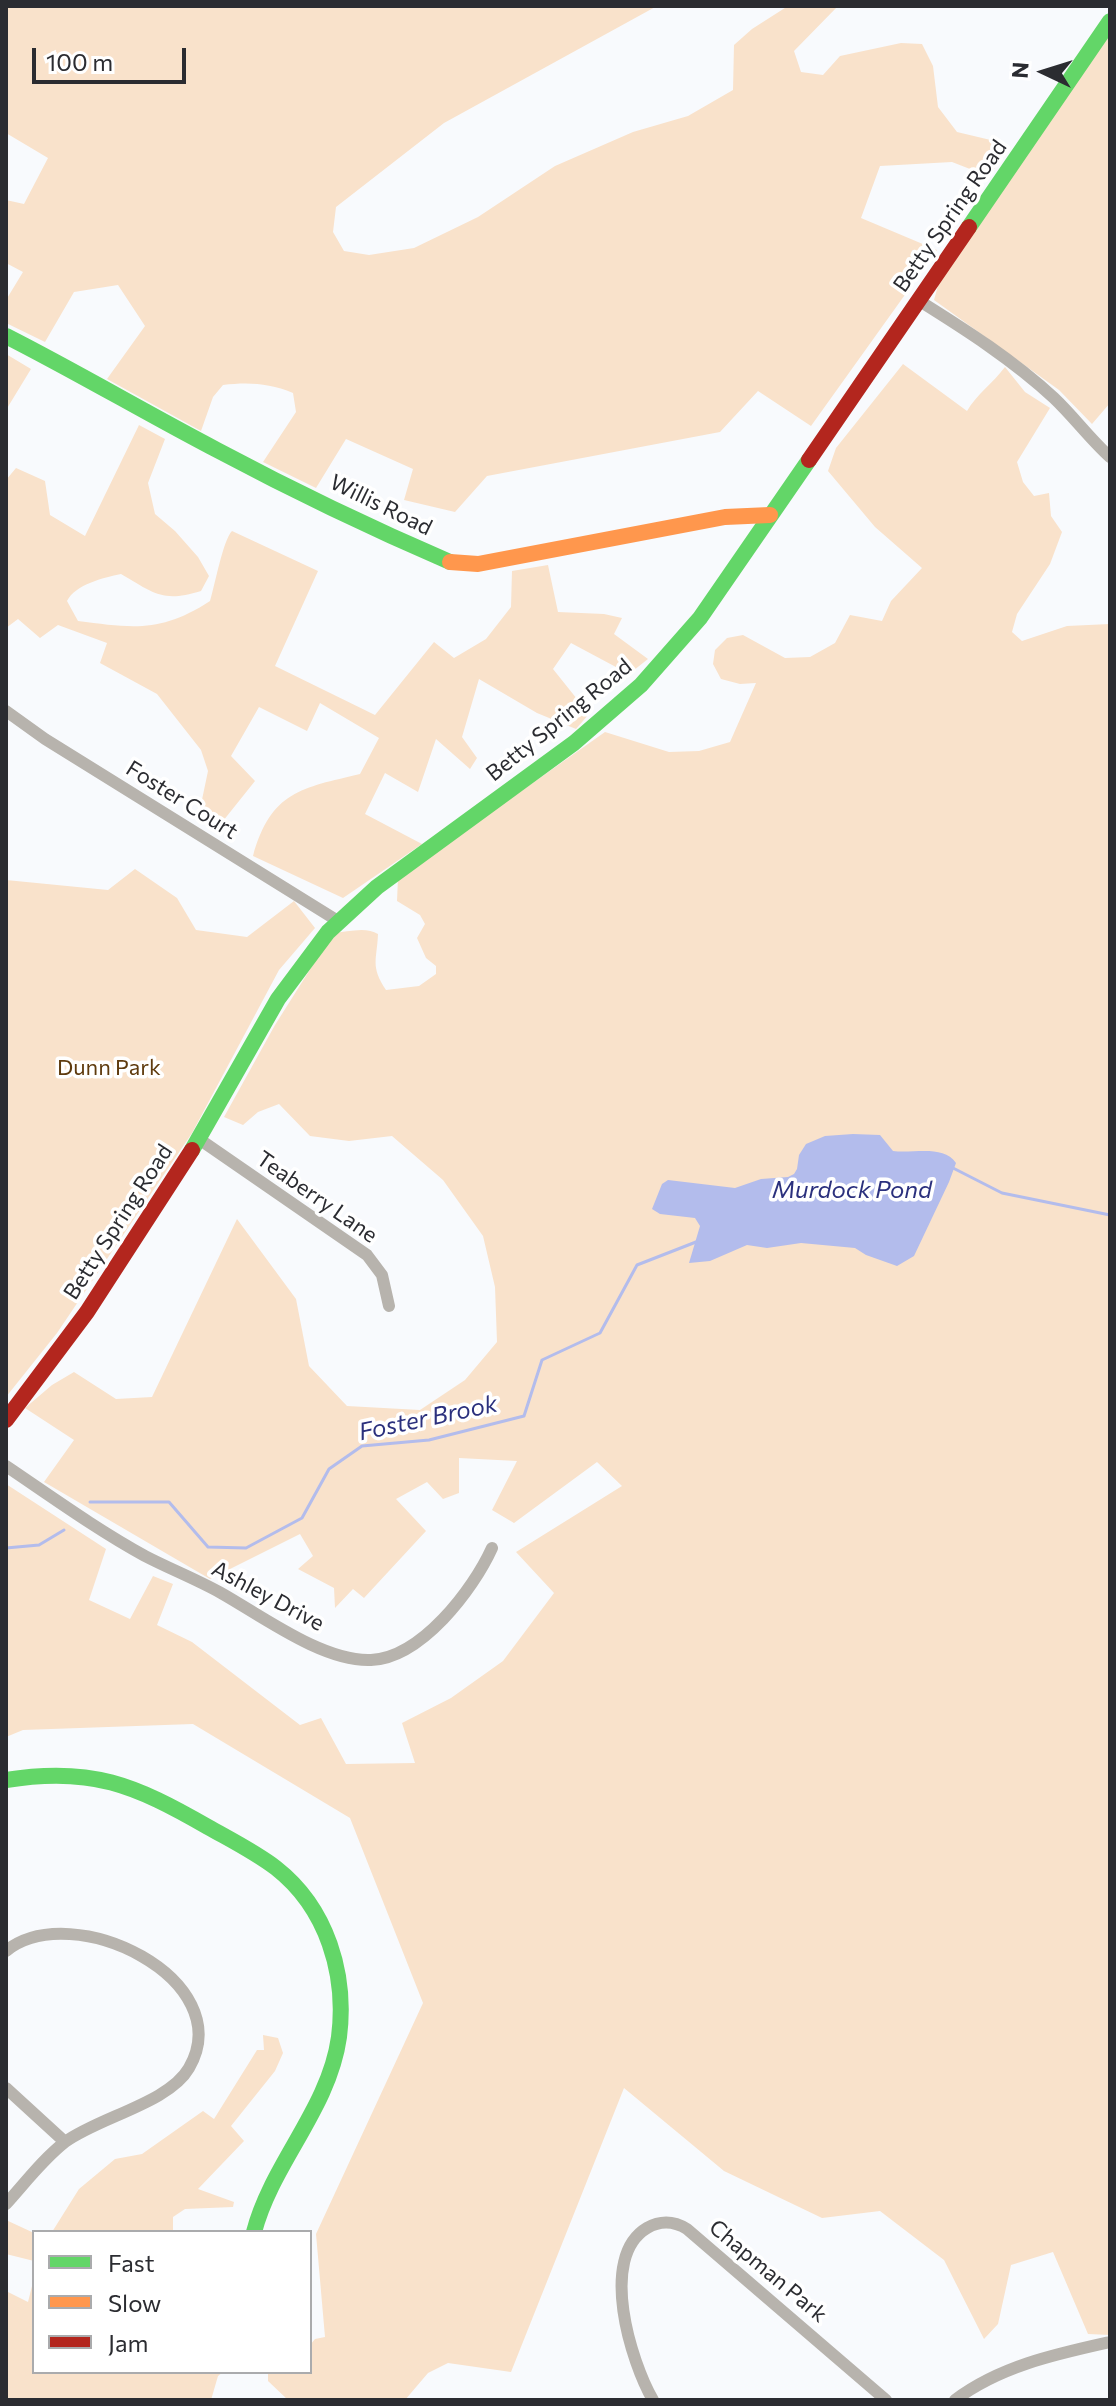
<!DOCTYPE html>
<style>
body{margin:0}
#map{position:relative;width:1116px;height:2406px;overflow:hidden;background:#f8fafd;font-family:Commissioner,sans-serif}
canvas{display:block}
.frame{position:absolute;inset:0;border:8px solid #2b2c31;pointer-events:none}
.legend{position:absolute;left:32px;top:2230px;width:280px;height:144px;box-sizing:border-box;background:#fff;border:2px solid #aaabad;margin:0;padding:10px 14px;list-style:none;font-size:24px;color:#2b2c31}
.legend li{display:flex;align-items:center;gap:16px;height:40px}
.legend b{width:40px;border:2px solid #aaabad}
.north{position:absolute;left:1004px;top:32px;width:80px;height:80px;-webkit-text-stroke:6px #fff;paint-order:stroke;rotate:274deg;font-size:22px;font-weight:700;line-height:32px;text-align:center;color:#2b2c31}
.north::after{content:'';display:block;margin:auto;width:28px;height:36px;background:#2b2c31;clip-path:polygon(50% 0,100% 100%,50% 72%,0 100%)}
.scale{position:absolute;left:32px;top:48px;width:154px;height:36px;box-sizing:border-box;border:4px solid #2b2c31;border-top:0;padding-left:10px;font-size:24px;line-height:28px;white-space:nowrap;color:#2b2c31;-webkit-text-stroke:6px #fff;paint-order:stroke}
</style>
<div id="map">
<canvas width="1116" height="2406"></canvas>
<div class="frame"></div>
<ul class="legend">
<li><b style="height:10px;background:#63d668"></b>Fast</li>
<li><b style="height:10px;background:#ff974d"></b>Slow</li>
<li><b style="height:10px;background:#b3261e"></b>Jam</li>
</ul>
<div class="north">N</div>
<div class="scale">100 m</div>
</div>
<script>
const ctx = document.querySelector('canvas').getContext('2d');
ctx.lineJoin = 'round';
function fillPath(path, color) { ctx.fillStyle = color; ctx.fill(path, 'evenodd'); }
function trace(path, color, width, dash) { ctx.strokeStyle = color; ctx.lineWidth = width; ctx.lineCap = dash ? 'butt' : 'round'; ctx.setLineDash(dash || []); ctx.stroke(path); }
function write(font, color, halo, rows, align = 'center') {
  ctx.font = font + ' Commissioner,sans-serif'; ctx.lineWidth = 7; ctx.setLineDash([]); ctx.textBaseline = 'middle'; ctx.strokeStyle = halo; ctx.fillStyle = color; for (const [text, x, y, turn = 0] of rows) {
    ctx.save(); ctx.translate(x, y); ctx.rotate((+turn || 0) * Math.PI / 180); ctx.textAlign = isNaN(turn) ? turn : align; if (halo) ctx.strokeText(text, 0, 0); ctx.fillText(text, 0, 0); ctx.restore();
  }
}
fillPath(new Path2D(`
 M6 6H657L444 123 336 207 333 232 344 251 369 255 414 248 478 217 555 166 633 132 688 116 733 90 734 45 752 29 788 6H838L794 51 801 72 823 75 840 56 901 43 922 44 933 66 938 107 957 132 999 142 1006 153 992 172 970 169 952 162 880 166 861 218 937 250 811 426 758 391 720 432 487 476 455 512 404 500 413 469 346 439 316 488 263 462 296 412 293 393C269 383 248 382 223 385L213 397 201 431 107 379 145 326 118 285 74 292 45 342 6 323V300L23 272 6 263V200L24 204 48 158 6 133Z
 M1110 29V403L1092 424 1059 390 934 300 939 282Z
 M6 354 31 369 6 410Z
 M903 364 967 411C976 395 993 383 1005 367L1025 392 1050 408 1017 462 1023 482 1034 496 1049 493 1051 516 1062 532 1050 564 1017 614 1012 632 1022 641 1067 626 1110 624V2335L1088 2334 1053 2252 1011 2265 998 2324 984 2339 944 2260 880 2211 822 2218 724 2171 624 2088 511 2372 448 2363 428 2373 405 2400H288L268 2381V2372H310V2345L315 2339 325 2337 316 2234 423 2003 350 1818 193 1724 23 1730 6 1737V1484L106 1549 89 1600 130 1619 153 1576 173 1584 157 1625 192 1642 300 1725 321 1718 346 1764 415 1763 402 1723 451 1698 503 1661 554 1593 516 1552 622 1486 597 1462 514 1523 492 1510 517 1461 459 1458V1493L443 1499 427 1482 396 1499 426 1531 364 1598 353 1589 335 1608 334 1588 298 1569 313 1556 300 1534 210 1579 44 1482 74 1440 25 1408 52 1385 74 1372 116 1399 152 1397 237 1219 296 1299 309 1366 347 1406 420 1410 465 1380 497 1342 495 1287 483 1236 443 1180 392 1136 349 1141 310 1136 279 1104 258 1112 243 1125 224 1117 275 1025 333 933C347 932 366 926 378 934 377 960 370 966 386 990L419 986 436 974V966L426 958 417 938 425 924 420 915 397 901 398 878 605 732 669 752 699 751 730 742 756 683 740 684 721 679 713 664 715 650 727 638 743 635 785 658 810 657 835 643 850 615 882 621 891 601 922 568 875 527 828 471 836 448Z
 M139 425 165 439 148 483 155 514 175 531 198 557 209 576 201 591C162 603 154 593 121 574 103 578 76 584 67 601L78 621C133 628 161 633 210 601 215 585 223 540 232 531L318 571 275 666 375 715 434 642 454 658 486 639 511 607 512 571 548 565 558 612 604 614 622 618 614 634 648 659 629 674 571 643 553 669 589 714 576 729 537 713 479 679 462 737 477 758 470 769 436 739 418 792 385 773 365 814 422 844 343 898 253 856C271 791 302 788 360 774L379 738 320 703 307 731 259 707 231 756 255 781 223 821 199 814 208 771 201 750 157 694 100 663 107 643 58 625 40 638 18 619 6 628V480L16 468 45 481 50 515 85 536Z
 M135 869 177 898 196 930 247 937 294 901 315 928 279 970 192 1133 57 1333 6 1397V880L108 890Z
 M263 2035 278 2038 283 2053 275 2071 231 2126 244 2141 198 2189 234 2202 233 2207 185 2209 173 2217V2232H52L79 2189 115 2159 142 2154 203 2111 214 2119 257 2050H264Z
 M6 2220 34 2233V2261L6 2254Z
 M34 2278V2372H223L218 2376 211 2400H6V2291L28 2302Z`), '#f9e2cb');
fillPath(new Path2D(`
 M853 1134 880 1135 893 1151C913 1154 943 1144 956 1163L949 1182 914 1256 897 1266 866 1255 855 1248 801 1243 767 1248 747 1245 710 1261 689 1263 700 1226 695 1218 660 1214 652 1209 662 1184 668 1180 735 1188 761 1179 788 1177 794 1174 797 1169 799 1155 806 1144 825 1136Z`), '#b3bcec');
trace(new Path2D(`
 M953 1168 1002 1193 1110 1215
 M90 1502H169L208 1547 246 1548 302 1518 329 1469 362 1446 429 1440 524 1416 542 1360 600 1333 637 1265 696 1242
 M6 1548 39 1545 64 1530`), '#b3bcec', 3);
trace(new Path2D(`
 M918 300C966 330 1013 360 1054 398 1074 417 1090 439 1110 457
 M6 711 45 739 338 921
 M199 1139 367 1255 382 1275 389 1306
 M6 1466C52 1497 96 1529 145 1556 170 1569 196 1579 221 1593 262 1616 323 1662 371 1660 421 1658 473 1590 492 1548
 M6 1951C73 1897 240 1980 189 2068 169 2103 99 2117 65 2142 43 2159 25 2183 6 2204
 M6 2088 65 2142
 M653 2400C631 2362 598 2257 647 2228 661 2220 674 2221 687 2229L886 2400
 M955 2400C1000 2366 1056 2354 1110 2342`), '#b7b3ad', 12);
trace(new Path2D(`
 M969 227 1110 21
 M6 336C77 372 146 413 217 450 292 490 371 528 450 562
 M192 1150 278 999 328 932 377 887 574 743 641 685 700 618 809 460
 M6 1780C91 1766 135 1785 208 1827 231 1840 255 1852 276 1868 327 1908 347 1974 339 2037 329 2109 272 2163 254 2232`), '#63d668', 16);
trace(new Path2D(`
 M450 562 478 564 725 517 770 515`), '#ff974d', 16);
trace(new Path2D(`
 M809 460 969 227
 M6 1420 87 1312 192 1150`), '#b3261e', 16);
write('22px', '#2b2c31', '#fff', [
 ["Betty Spring Road",950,216,-55],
 ["Willis Road",381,505,26],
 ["Betty Spring Road",559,720,-39],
 ["Foster Court",182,800,32],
 ["Teaberry Lane",317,1197,35],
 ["Betty Spring Road",118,1222,-57],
 ["Ashley Drive",268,1596,28],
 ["Chapman Park",768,2271,40]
]);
write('22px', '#5f3b0e', '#fff', [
 ["Dunn Park",109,1068]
]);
write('italic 24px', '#2b307d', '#fff', [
 ["Murdock Pond",852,1190],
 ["Foster Brook",428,1418,-12]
]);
</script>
